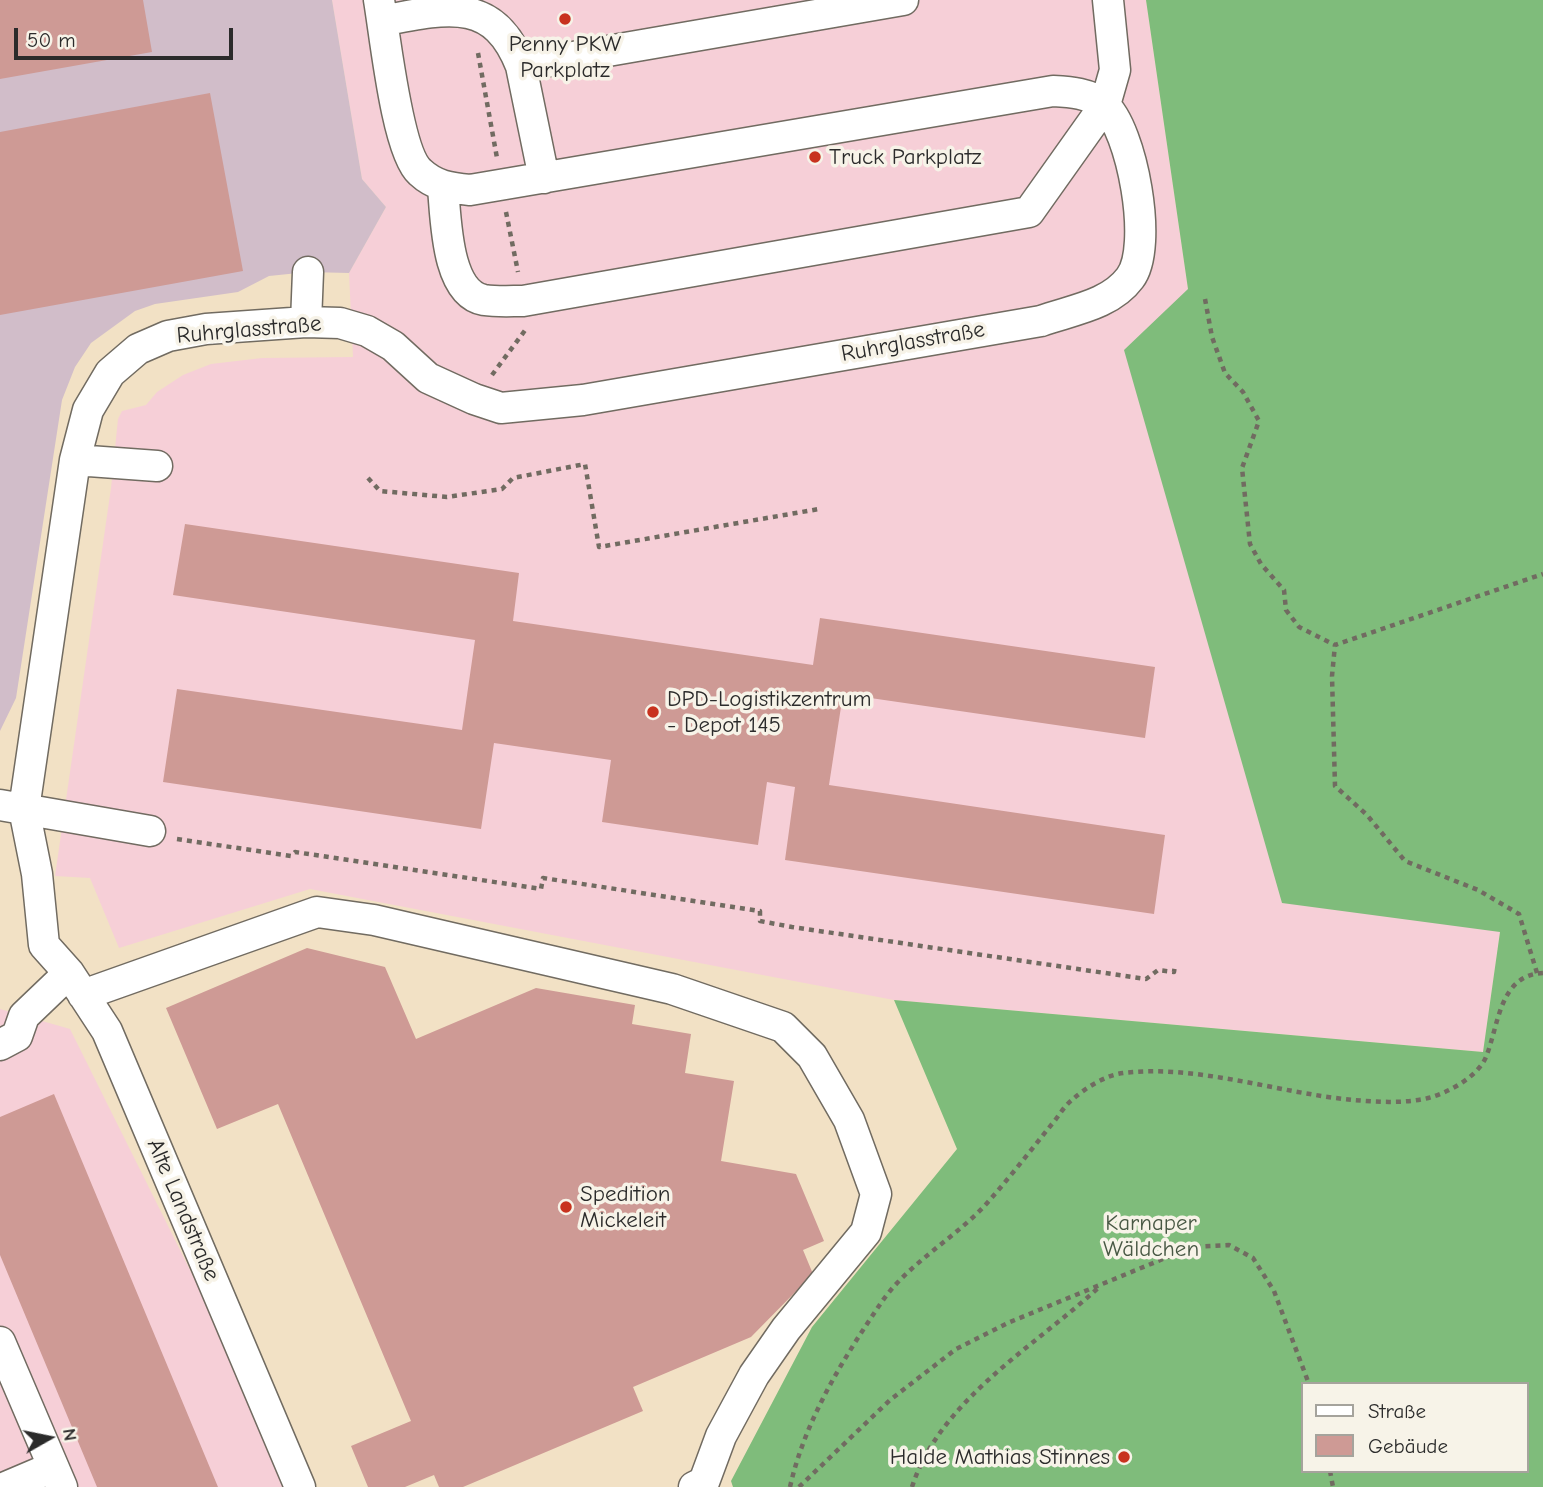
<!DOCTYPE html>
<meta charset="utf-8">
<style>
body{margin:0}
#map{position:relative;width:1543px;height:1487px;overflow:hidden;background:#f2e1c5;font-family:"Comic Neue",sans-serif}
canvas{display:block}
.legend{position:absolute;left:1301px;top:1382px;width:228px;height:91px;box-sizing:border-box;background:#f7f3e8;border:2px solid #a5a39c;margin:0;padding:9px 12px;list-style:none;font-size:21px;color:#2b2b2b}
.legend li{display:flex;align-items:center;gap:14px;height:35px}
.legend b{width:35px;border:2px solid #a5a39c}
.north{position:absolute;left:14px;top:1403px;width:70px;height:70px;-webkit-text-stroke:5px #f7f3e8;paint-order:stroke;rotate:81deg;font-size:19px;font-weight:700;line-height:28px;text-align:center;color:#2b2b2b}
.north::after{content:'';display:block;margin:auto;width:24px;height:32px;background:#2b2b2b;clip-path:polygon(50% 0,100% 100%,50% 72%,0 100%)}
.scale{position:absolute;left:14px;top:28px;width:219px;height:32px;box-sizing:border-box;border:4px solid #2b2b2b;border-top:0;padding-left:9px;font-size:21px;line-height:24px;white-space:nowrap;color:#2b2b2b;-webkit-text-stroke:5px #f7f3e8;paint-order:stroke}
</style>
<div id="map">
<canvas width="1543" height="1487"></canvas>
<ul class="legend">
<li><b style="height:9px;background:#fff"></b>Straße</li>
<li><b style="height:19px;background:#ce9a95"></b>Gebäude</li>
</ul>
<div class="north">N</div>
<div class="scale">50 m</div>
</div>
<script>
const ctx = document.querySelector('canvas').getContext('2d');
ctx.lineJoin = 'round';
function fillPath(path, color) { ctx.fillStyle = color; ctx.fill(path, 'evenodd'); }
function trace(path, color, width, dash) { ctx.strokeStyle = color; ctx.lineWidth = width; ctx.lineCap = dash ? 'butt' : 'round'; ctx.setLineDash(dash || []); ctx.stroke(path); }
function write(font, color, halo, rows, align = 'center') {
  ctx.font = font + ' "Comic Neue",sans-serif'; ctx.lineWidth = 7; ctx.setLineDash([]); ctx.textBaseline = 'middle'; ctx.strokeStyle = halo; ctx.fillStyle = color; for (const [text, x, y, turn = 0] of rows) {
    ctx.save(); ctx.translate(x, y); ctx.rotate((+turn || 0) * Math.PI / 180); ctx.textAlign = isNaN(turn) ? turn : align; if (halo) ctx.strokeText(text, 0, 0); ctx.fillText(text, 0, 0); ctx.restore();
  }
}
fillPath(new Path2D(`
 M332 0H1146L1188 289 1500 932 1483 1052 894 1000 310 889 119 948 90 878 55 876 111 488 118 419 122 411 146 405 157 392 183 375 211 364 262 358 353 357 349 273 386 207 362 179Z
 M0 1009 70 1029 298 1487H0Z`), '#f6cfd7');
fillPath(new Path2D(`
 M0 0H332L362 179 386 207 349 273 308 272 269 276 238 292 155 304 135 311 91 343 75 367 62 400 16 698 0 731Z`), '#d1bdc9');
fillPath(new Path2D(`
 M1146 0H1543V1487H733L731 1481 812 1327 957 1149 894 1000 1483 1052 1500 932 1282 903 1124 350 1188 289ZM1303 1384H1527V1471H1303Z`), '#7fbc7b');
fillPath(new Path2D(`
 M0 0H143L152 52 0 79Z
 M210 93 243 271 0 315V132Z
 M185 524 519 573 513 621 813 665 820 618 1155 667 1145 738 843 694 829 785 1165 835 1154 914 785 860 795 787 767 782 758 845 602 822 611 760 494 743 481 829 163 782 177 689 462 730 475 640 173 595Z
 M307 948 385 967 416 1039 536 988 635 1005 632 1024 691 1034 685 1073 734 1081 721 1161 796 1174 824 1241 803 1250 813 1274 751 1337 633 1387 643 1411 463 1487H439L434 1475 405 1487H368L351 1446 411 1421 278 1104 217 1129 166 1008Z
 M54 1094 218 1487H97L0 1255V1117Z`), '#ce9a95');
const minor = new Path2D(`
 M383 21C453 6 495 0 521 66L903 0
 M521 66 544 178
 M443 188C446 218 446 293 484 300 497 302 511 301 523 301L1029 212 1105 105 1115 70 1108 0
 M306 322 308 272
 M75 460 157 466
 M0 805 150 831
 M83 995 317 912 374 920 672 989 783 1027 812 1056 849 1120 876 1194 866 1232 786 1329 754 1375 721 1436 704 1482 694 1487
 M0 1045 17 1036 24 1016 69 973
 M0 1342 62 1487
 M6 1487 53 1467
 M300 1487 107 1031 69 973 44 945 37 874 24 809 75 460 88 410 110 373 138 349 168 336 206 329 306 322 340 323 367 331 393 346 428 378 474 399 501 408 583 400 1041 321C1072 310 1110 305 1130 278 1154 247 1132 129 1104 105 1089 93 1071 92 1053 91L470 190C450 188 435 186 420 172 397 152 385 35 379 0`);
trace(minor, '#716b61', 33);
trace(new Path2D(`
 M478 53 497 158
 M506 212 518 272
 M1205 299 1212 337 1225 373 1243 392 1259 421 1242 468 1250 544 1261 564 1284 590 1286 610 1299 627 1335 645
 M492 375 526 329
 M368 478 380 491 447 497 502 489 513 478 585 464 599 547 819 509
 M177 839 291 856 295 852 541 889 543 878 760 911V921L792 927 1146 979 1158 970 1174 972 1175 965
 M1537 973 1519 914 1478 890 1405 861 1367 815 1335 786 1332 676 1335 645 1543 574
 M1330 1471 1333 1487
 M790 1487C805 1420 843 1359 881 1303 908 1263 956 1238 988 1202 1010 1177 1031 1150 1052 1124 1059 1116 1064 1106 1072 1100 1085 1088 1106 1075 1123 1073 1197 1064 1278 1093 1353 1100 1378 1102 1408 1104 1432 1097 1451 1091 1478 1076 1486 1057 1499 1025 1499 975 1543 973
 M799 1487 890 1400 956 1349 1010 1322 1192 1247 1229 1245 1253 1258 1274 1291 1309 1384
 M912 1487C940 1400 1034 1347 1098 1288`), '#716b61', 4.5, [5, 5]);
trace(minor, '#fff', 30);
for (const [x, y, r, color] of [
 [565,19,7,"#c8321e"],
 [815,157,7,"#c8321e"],
 [653,712,7,"#c8321e"],
 [566,1207,7,"#c8321e"],
 [1124,1457,7,"#c8321e"]
]) { const dot = new Path2D(); dot.arc(x, y, r, 0, 2 * Math.PI); ctx.fillStyle = color; ctx.fill(dot); trace(dot, '#f7f3e8', 2.5); }
write('23px', '#2b2b2b', '#f7f3e8', [
 ["Penny PKW",565,44,"center"],
 ["Parkplatz",565,70,"center"],
 ["Truck Parkplatz",829,157],
 ["DPD-Logistikzentrum",667,699],
 ["- Depot 145",667,725],
 ["Spedition",580,1194],
 ["Mickeleit",580,1220],
 ["Halde Mathias Stinnes",1110,1457,"right"]
], 'left');
write('23px', '#2b2b2b', '#f7f3e8', [
 ["Ruhrglasstraße",249,330,-5],
 ["Ruhrglasstraße",913,342,-10],
 ["Alte Landstraße",183,1210,67]
]);
write('23px', '#485844', '#f7f3e8', [
 ["Karnaper",1151,1223],
 ["Wäldchen",1151,1249]
]);
</script>
